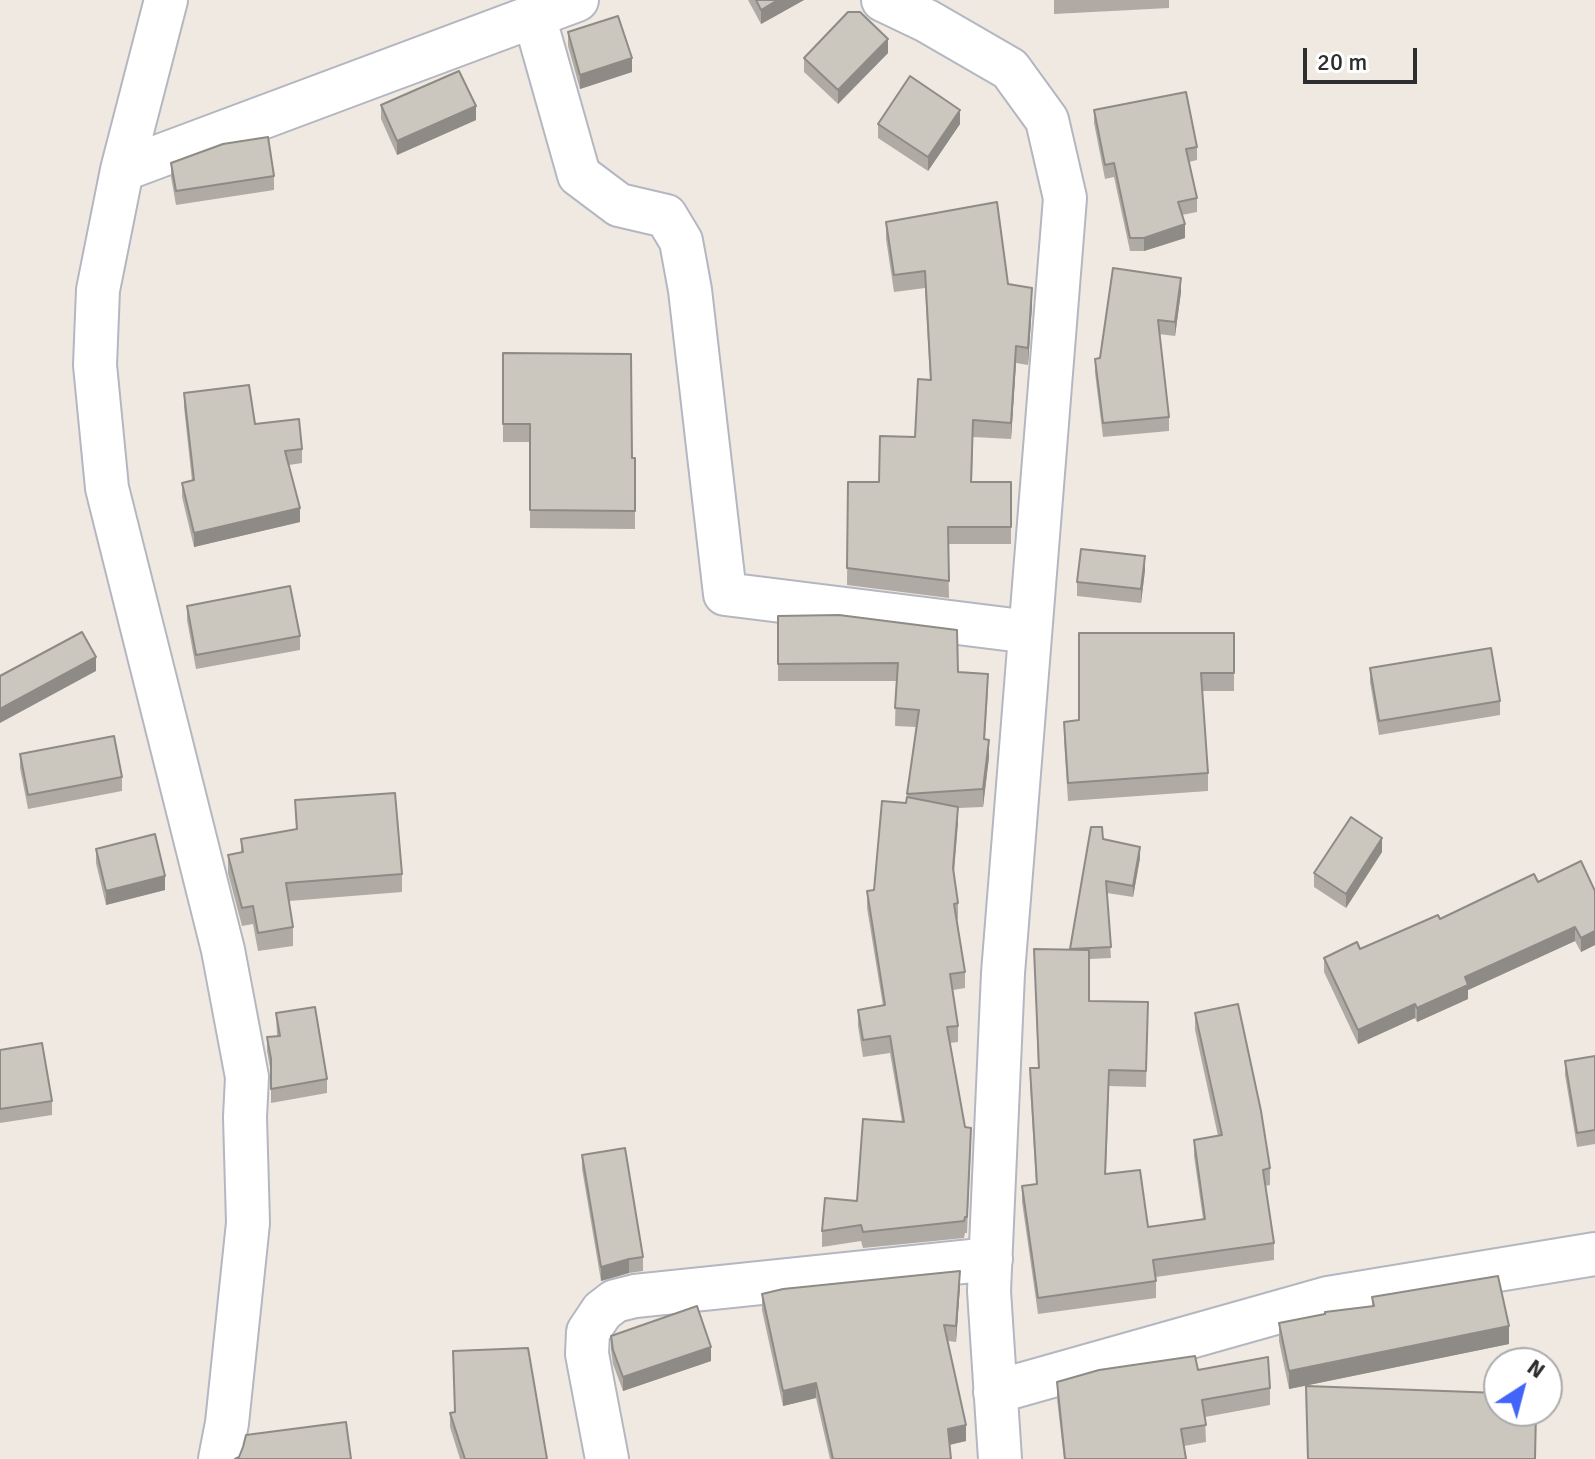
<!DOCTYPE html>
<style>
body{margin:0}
#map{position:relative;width:1595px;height:1459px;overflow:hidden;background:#efe9e1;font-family:Signika,sans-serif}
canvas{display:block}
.north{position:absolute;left:1483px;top:1347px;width:80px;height:80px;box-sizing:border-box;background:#fff;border:2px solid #ababab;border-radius:50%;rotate:36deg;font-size:22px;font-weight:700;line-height:32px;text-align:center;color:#2e2e2e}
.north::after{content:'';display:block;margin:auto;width:28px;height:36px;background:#4264fb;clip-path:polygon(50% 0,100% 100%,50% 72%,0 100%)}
.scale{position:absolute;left:1303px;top:48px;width:114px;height:36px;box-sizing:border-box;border:4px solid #2e2e2e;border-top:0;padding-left:10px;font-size:24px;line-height:28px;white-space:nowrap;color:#2e2e2e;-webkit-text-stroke:6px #fff;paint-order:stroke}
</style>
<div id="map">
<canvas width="1595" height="1459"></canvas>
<div class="north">N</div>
<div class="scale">20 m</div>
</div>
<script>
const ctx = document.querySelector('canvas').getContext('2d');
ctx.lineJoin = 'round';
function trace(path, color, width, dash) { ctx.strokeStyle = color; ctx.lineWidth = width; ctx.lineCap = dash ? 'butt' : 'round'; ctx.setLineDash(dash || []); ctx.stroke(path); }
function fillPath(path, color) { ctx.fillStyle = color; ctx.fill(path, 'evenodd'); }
const minor = new Path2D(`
 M166 0 122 170 98 290 95 365 107 488 223 950 247 1077 245 1117 248 1223 227 1423 220 1459
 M883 0 927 21 1010 69 1047 120 1065 198 1003 973 989 1291 1000 1459
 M534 16 579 175 619 205 666 216 681 241 690 290 725 594 1030 632
 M122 170 577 0
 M995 1392 1328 1298 1595 1254
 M607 1459 587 1354 588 1332 602 1311 615 1301 635 1296 991 1259`);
trace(minor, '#b4b7c1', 46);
trace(minor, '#fff', 42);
fillPath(new Path2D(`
 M748 0H804L761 24Z
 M1054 0H1169V8L1054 14Z
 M568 32 632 72 580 89 568 46Z
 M888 53 838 104 804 72V58Z
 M381 105 476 120 397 155 381 119Z
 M1094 110 1197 147V160L1189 162 1197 198V212L1182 215 1185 238 1144 251H1130L1114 177 1105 179 1094 123Z
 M878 124H960L928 171 878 138Z
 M171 163 274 176V190L176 205 171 177Z
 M886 222 1008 284 1032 305 1028 365 1016 363 1011 439 973 437 972 482H1011V544H948L949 598 847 585 848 482H879L915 437 930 380 925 288 894 292 886 239Z
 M1181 292 1175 336 1159 334 1169 417V431L1103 437 1095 373V359L1100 358Z
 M503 353 632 458H635V529L530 528V442H503Z
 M184 393 255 424 302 449V463L289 465 300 522 194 547 182 497V483L192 481 184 407Z
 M1145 570 1141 603 1077 596V582Z
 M187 606 300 636V650L196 669 187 620Z
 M778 616 958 672 988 692 985 739 989 757 983 807 958 808 953 874 958 903V919L957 920 965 972V988L953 990 958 1026V1042L950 1043 965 1127 971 1144 967 1233H965L964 1238 863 1248 861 1241 822 1247V1231L857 1201 902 1122 890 1053 863 1057 858 1026V1010L883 1006 867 908V891L874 890 906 803 916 727 895 726 896 681H778Z
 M1234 633V691H1202L1208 773V791L1068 801 1064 740V722L1079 720Z
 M1370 668 1500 701V715L1379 735 1370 682Z
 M20 754 122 777V791L28 809 20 768Z
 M295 800 402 874V892L289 901 293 927V946L258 951 253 924 242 926 228 873V855L241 853V839L296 830Z
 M1103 839 1140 858 1133 897 1107 893 1111 958 1089 959V1001L1148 1002 1146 1087 1109 1086 1106 1174 1148 1227 1203 1219 1194 1156V1140L1218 1136 1195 1030V1013L1270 1168V1185L1265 1186 1274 1243V1260L1156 1277V1298L1038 1314 1022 1202V1186L1036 1184 1030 1085V1068H1038L1034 949 1070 950Z
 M96 849 165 890 106 905 96 863Z
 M1382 852 1346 908 1314 887V873Z
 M1538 882 1595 891V945L1581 952 1575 941 1468 990V999L1417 1022 1415 1018 1358 1044 1324 972V958L1360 949Z
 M276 1013 327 1079V1093L271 1103V1073L267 1051V1037L277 1036Z
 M0 1050 52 1101V1115L0 1123Z
 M1595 1056V1144L1577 1147 1565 1075V1061Z
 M582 1155 643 1257V1271L629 1273 601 1281 582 1169Z
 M960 1286 956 1342 948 1341 966 1441 950 1445 951 1459H830L816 1398 783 1406 762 1310V1294Z
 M1372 1297 1509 1344 1289 1389 1279 1341V1323L1372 1306Z
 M611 1336 711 1361 623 1391 613 1364 611 1350Z
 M1198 1370 1270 1388V1405L1205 1417 1206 1442 1184 1446 1187 1459H1064L1057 1399V1382Z
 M450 1413 547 1459H460L450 1427Z`), '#afaba4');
fillPath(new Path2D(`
 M778 0H804L761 24V10Z
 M888 39V53L838 104V90Z
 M632 58V72L580 89V75Z
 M476 106V120L397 155V141Z
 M960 110V124L928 171V157Z
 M1185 224V238L1144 251V238Z
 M1181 278V292L1175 336V322Z
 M1032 288V305L1028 365V348Z
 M1016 346V363L1011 439V423Z
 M300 508V522L194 547V533Z
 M1145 556V570L1141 603V589Z
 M96 657V671L0 723V709Z
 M989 740V757L983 807V789Z
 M958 807V823L953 884V868Z
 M1382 838V852L1346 908V894Z
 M1140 847V858L1133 897V886Z
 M165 876V890L106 905V891Z
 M1575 927V941L1468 990V999L1417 1022V1008L1465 977Z
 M1595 931V945L1581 952V938Z
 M1415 1004V1018L1358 1044V1030Z
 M629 1259V1273L601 1281V1267Z
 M960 1271V1286L956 1342V1326Z
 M1509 1326V1344L1289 1389V1371Z
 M711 1347V1361L623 1391V1377Z
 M816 1383V1398L783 1406V1391Z
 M966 1425V1441L948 1445V1429Z`), '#8e8b86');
const building = new Path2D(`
 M756 0H778L761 10Z
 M848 12H860L888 39 838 90 804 58Z
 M618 16 632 58 580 75 568 32Z
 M459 71 476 106 397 141 381 105Z
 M910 76 960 110 928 157 878 124Z
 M1186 92 1197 147 1186 149 1197 198 1178 202 1185 224 1144 238H1130L1114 163 1105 165 1094 110Z
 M268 137 274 176 176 191 171 163 223 144Z
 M997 202 1008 284 1032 288 1028 348 1016 346 1011 423 973 420 971 482H1011V527H948L949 581 847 568 848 482H879L880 436 915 437 918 379 931 380 925 271 894 275 886 222Z
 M1113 268 1181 278 1175 322 1158 320 1169 417 1103 423 1095 359 1100 358Z
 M503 353 631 354 632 458H635V511L530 510V424H503Z
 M249 385 255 424 299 419 302 449 285 451 300 508 194 533 182 483 194 480 184 393Z
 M1081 549 1145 556 1141 589 1077 582Z
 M290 586 300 636 196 655 187 606Z
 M839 615 957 630 958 672 988 674 984 739 989 740 983 789 907 794 919 710 895 708 898 663 778 664V616Z
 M82 632 96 657 0 709V676Z
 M1079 633H1234V673H1201L1208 773 1068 783 1064 722 1079 720Z
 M1491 648 1500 701 1379 721 1370 668Z
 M114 736 122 777 28 795 20 754Z
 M395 793 402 874 286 883 293 927 258 933 253 906 242 908 228 855 243 852 241 839 297 829 295 800Z
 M907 797 958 807 953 868 958 903 954 904 965 972 950 974 958 1026 947 1027 965 1127 971 1128 967 1217H965L964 1221 863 1232 861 1225 822 1231 825 1198 857 1201 863 1119 904 1122 890 1036 863 1040 858 1010 885 1005 867 891 874 890 882 801 906 803Z
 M1351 817 1382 838 1346 894 1314 873Z
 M1091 827H1102L1103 839 1140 847 1133 886 1106 881 1111 947 1070 949Z
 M155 834 165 876 106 891 96 849Z
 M1581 861 1595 891V931L1581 938 1575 927 1465 977 1468 985 1417 1008 1415 1004 1358 1030 1324 958 1357 942 1360 949 1438 915 1440 919 1534 874 1538 882Z
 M1034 949 1089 950V1001L1148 1002 1146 1071 1109 1070 1105 1174 1140 1170 1148 1227 1205 1219 1194 1140 1222 1135 1195 1013 1238 1004 1261 1111 1270 1168 1263 1170 1274 1243 1153 1260 1156 1281 1038 1298 1022 1186 1037 1184 1030 1068H1039Z
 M315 1007 327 1079 271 1089V1059L267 1037 280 1036 276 1013Z
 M42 1043 52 1101 0 1109V1050Z
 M1595 1056V1130L1577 1133 1565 1061Z
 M625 1148 643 1257 629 1259 601 1267 582 1155Z
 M960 1271 956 1326 944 1325 966 1425 948 1429 951 1459H833L816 1383 783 1391 762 1294 783 1289Z
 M1498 1276 1509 1326 1289 1371 1279 1323 1325 1314V1312L1374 1306 1372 1297Z
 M697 1306 711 1347 623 1377 613 1350 611 1336Z
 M528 1348 547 1459H465L450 1413 455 1412 453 1351Z
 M1195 1356 1198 1370 1268 1357 1270 1388 1202 1400 1206 1425 1181 1429 1186 1459H1065L1057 1382 1099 1370Z
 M1306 1386 1499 1393V1411H1536L1535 1459H1308Z
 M346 1422 351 1459H235L239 1457 243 1447 246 1435Z`);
fillPath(building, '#cbc7bf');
trace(building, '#8e8b86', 2);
</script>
